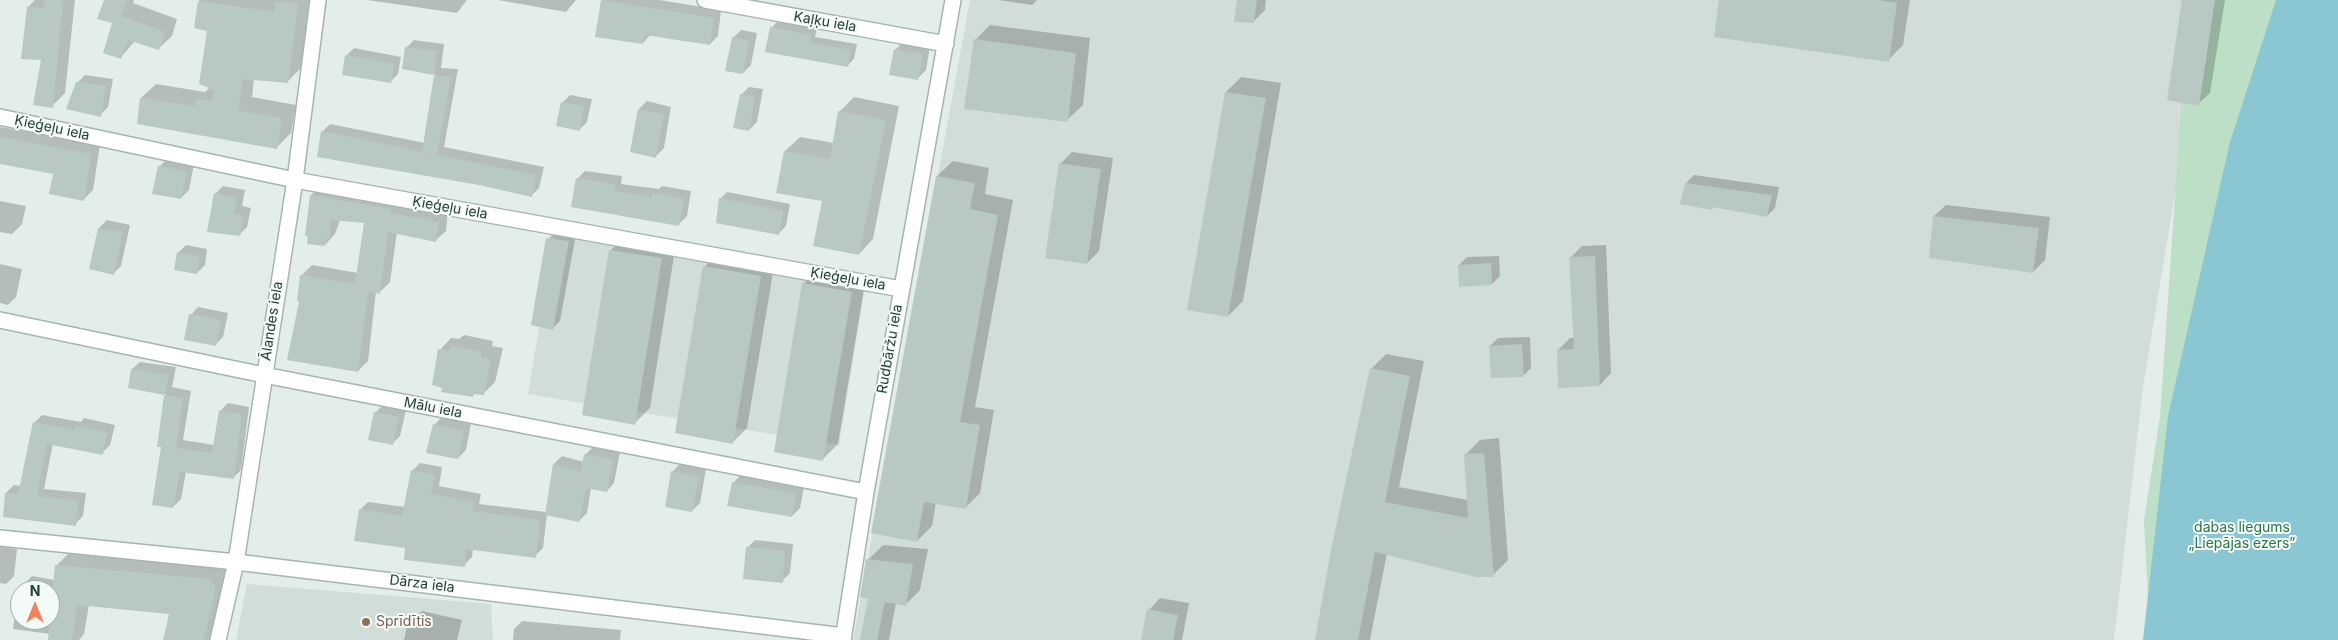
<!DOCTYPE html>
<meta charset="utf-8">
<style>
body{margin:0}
#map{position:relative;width:2338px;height:640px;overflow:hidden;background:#e3ede9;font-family:Inter,sans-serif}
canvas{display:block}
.north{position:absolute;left:10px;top:580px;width:50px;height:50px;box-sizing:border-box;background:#f4faf7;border:1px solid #a0afab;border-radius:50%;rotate:0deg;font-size:14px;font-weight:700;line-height:20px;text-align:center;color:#223f38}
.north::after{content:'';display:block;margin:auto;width:18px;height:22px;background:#f5825a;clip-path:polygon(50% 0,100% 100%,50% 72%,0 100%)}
</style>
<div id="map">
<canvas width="2338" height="640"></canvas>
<div class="north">N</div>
</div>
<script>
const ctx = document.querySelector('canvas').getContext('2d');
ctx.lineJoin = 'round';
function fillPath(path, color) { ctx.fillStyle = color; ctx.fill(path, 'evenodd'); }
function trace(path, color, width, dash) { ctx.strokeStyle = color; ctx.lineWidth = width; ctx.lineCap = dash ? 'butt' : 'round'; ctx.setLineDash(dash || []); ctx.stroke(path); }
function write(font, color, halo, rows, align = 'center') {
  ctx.font = font + ' Inter,sans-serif'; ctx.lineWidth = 4; ctx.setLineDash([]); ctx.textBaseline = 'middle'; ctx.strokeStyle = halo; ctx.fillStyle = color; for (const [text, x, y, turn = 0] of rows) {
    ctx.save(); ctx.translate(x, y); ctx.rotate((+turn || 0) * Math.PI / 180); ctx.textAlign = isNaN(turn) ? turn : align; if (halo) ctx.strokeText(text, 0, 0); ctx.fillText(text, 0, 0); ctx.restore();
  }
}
fillPath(new Path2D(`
 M970 0H2207L2143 387 2114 640H853Z
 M555 230 866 281 839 445 528 394Z
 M247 584 491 604 493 640H236Z`), '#d1ddd8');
fillPath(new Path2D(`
 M2207 0H2338V640H2150L2144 520 2160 417 2185 48Z`), '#bcdfc6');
fillPath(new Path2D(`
 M2276 0H2338V640H2143L2168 416 2230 142Z`), '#8ac7d3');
fillPath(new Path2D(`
 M35 0H75L65 93 52 106 43 59 28 7Z
 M105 0H134L133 3 177 19 172 36 158 49 135 41 121 57 114 23Z
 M200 0H310L301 68 287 82 254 79 252 97 296 105 291 133 277 147 139 123 141 98 156 84 205 92 210 87 208 30 199 1Z
 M367 0H467L457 13Z
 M498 0H576L566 12Z
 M603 0H659L721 10 718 36 710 44 650 35 643 43 596 36Z
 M999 0H1037L1032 5Z
 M1239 0H1266L1265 10 1253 22Z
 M1720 0H1910L1903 45 1888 60Z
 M2184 0H2225L2210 93 2198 104Z
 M778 21 817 28 815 37 857 44 854 59 848 65 771 28Z
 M990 25 1090 38 1083 105 1067 120 975 40Z
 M741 30 757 33 751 65 743 73 733 38Z
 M414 40 444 44 441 68 458 69 444 147 544 167 539 188 531 196 322 132 330 124 425 143 435 74 403 68 406 48Z
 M903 42 930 46 926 70 918 78 895 50Z
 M354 48 401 57 398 74 390 82 346 56Z
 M85 75 113 79 108 107 100 115 77 83Z
 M1241 77 1281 83 1243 301 1228 316 1226 92Z
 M749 87 763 89 757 122 749 130 741 95Z
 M570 95 592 99 587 122 579 130 562 103Z
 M854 97 899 106 873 239 859 254 823 200 785 151 800 137 834 143 840 111Z
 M647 101 671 107 664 148 656 156 639 109Z
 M0 127 100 145 93 190 83 200 54 173 0 163Z
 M1072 152 1113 158 1099 251 1087 263 1060 164Z
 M167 159 194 164 189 190 181 198 159 167Z
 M953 161 989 168 985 194 1013 200 975 407 994 410 980 493 965 508 936 502 932 526 917 541 873 532 937 176Z
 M585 171 622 176 621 184 659 189 662 186 691 191 687 216 679 224 577 179Z
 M1694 175 1779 187 1775 208 1767 216 1714 206 1712 209 1686 183Z
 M322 185 448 211 446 231 435 241 397 232 390 282 380 292 376 291 368 361 358 371 300 301 301 276 312 265 358 273 365 221 340 220 335 234 325 245 306 235 311 195Z
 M223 186 245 190 242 206 251 208 247 227 239 235 215 194Z
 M727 192 790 204 786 226 779 233 720 199Z
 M0 201 26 206 22 224 12 234 0 232Z
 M1946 205 2050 217 2045 260 2033 272 1934 216Z
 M107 220 130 225 121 266 113 274 99 228Z
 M556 231 576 234 560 321 552 329 548 239Z
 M626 235 676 243 650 408 635 423 611 250Z
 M186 245 207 249 205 265 197 273 178 253Z
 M1606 245 1611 373 1600 385 1558 350 1570 338H1575L1570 258 1582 246Z
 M720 251 775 261 747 428 732 443 705 266Z
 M1499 256 1500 276 1492 284 1459 265 1467 257Z
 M0 264 22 269 16 297 8 305 0 303Z
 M819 269 866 277 838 444 822 460 803 284Z
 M198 307 228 313 223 337 215 345 191 315Z
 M464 335 493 341 492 346 503 348 495 382 483 394 475 393 473 396 440 350 451 338 459 339Z
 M1530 337 1531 368 1523 376 1490 346 1498 338Z
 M1386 354 1424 361 1399 487 1468 500 1465 455 1480 440 1499 438 1508 560 1493 575 1387 553 1370 640H1316L1371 369Z
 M140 362 176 367 172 387 191 391 183 440 214 445 220 411 228 403 249 407 241 470 233 478 186 472 181 499 173 507 162 446H158L166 394 129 387 132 369Z
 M383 405 406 410 400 436 392 444 375 413Z
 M42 415 81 422 84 418 115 425 110 445 102 453 53 443 44 489 86 493 83 516 75 524 6 493 14 485 21 486 34 423Z
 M442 417 471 423 466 450 458 458 434 425Z
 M593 447 620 452 614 483 607 491 591 488 587 513 579 521 547 514 543 548 535 556 473 549 472 557 464 565 407 547 360 510 368 502 405 507 413 470 420 463 442 467 439 486 481 494 479 504 546 512 554 464 562 456 584 462 585 455Z
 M680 464 706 469 700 503 692 511 672 472Z
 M741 475 804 487 800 508 792 516 733 483Z
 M755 540 793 544 790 573 782 581 747 548Z
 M883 545 928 549 920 590 905 605 896 603 889 640H861L869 598 868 560Z
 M0 547 17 549 14 576 6 584 0 583Z
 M71 551 224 565 230 574 215 640H164L170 613 89 605 84 634 79 640H49L50 634 13 629 18 590 32 576 55 580 56 566ZM20 590H50V620H20Z
 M1160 598 1189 603 1182 640H1143L1149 610Z
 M422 611 462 620 457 640H404L407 626Z
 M522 621 621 630 620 640H513L514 629Z`), '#0003');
fillPath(new Path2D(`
 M45 0H63L53 108 33 105 41 60 21 59 27 7 44 8Z
 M104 0H127L121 16 165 32 159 50 128 40 121 59 103 53 112 23 97 19Z
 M601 0 714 18 710 45 645 35 643 44 595 37Z
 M1237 0H1257L1254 23 1234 22Z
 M1719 0H1878L1897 3 1889 62 1714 37Z
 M2182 0H2215L2199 106 2167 100Z
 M198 1 274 12 275 2 298 3 288 83 243 79 238 111 282 118 277 149 137 124 140 98 195 106 196 99 212 101 214 90 199 84 207 31 194 28Z
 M770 27 811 35 809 43 851 50 848 67 765 52Z
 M732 37 749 41 743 74 725 71Z
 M974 39 1076 53 1068 122 964 109Z
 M405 47 437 51 434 75 402 69Z
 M894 49 923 54 918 80 889 75Z
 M345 55 394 64 391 83 342 75Z
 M434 75 451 77 437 155 422 152Z
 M76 82 106 86 101 117 66 109Z
 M1225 92 1266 98 1228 317 1187 310Z
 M740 94 755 96 749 131 733 128Z
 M561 102 584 106 580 131 556 126Z
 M638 109 664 114 656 158 630 152Z
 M838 111 886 120 859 255 813 246 822 201 776 193 784 151 830 159Z
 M321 131 536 175 532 197 479 185 317 157Z
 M0 137 91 154 84 201 49 194 53 174 0 164Z
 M1059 163 1101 169 1087 264 1045 258Z
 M158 166 187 172 181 199 152 194Z
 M936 176 975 183 970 209 998 215 960 422 980 425 966 509 924 502 917 542 871 533Z
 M576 178 615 184 614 191 652 197 653 193 684 199 679 226 571 207Z
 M1685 183 1772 195 1767 217 1713 207 1712 210 1680 204Z
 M214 193 237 198 234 214 243 215 240 236 207 232Z
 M310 195 391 209V213L439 222 436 242 388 232 380 294 368 291 358 372 287 360 299 302 297 301 300 275 355 284 364 223 331 220 329 239H326L325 246 307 244 308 236H305Z
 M719 198 783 211 779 235 716 223Z
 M1933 216 2039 228 2033 273 1929 258Z
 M98 228 123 232 114 275 89 269Z
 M546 238 569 241 553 330 531 325Z
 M609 250 662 258 635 425 582 415Z
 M177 252 200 256 197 274 174 270Z
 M1595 256 1600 386 1558 388 1557 350 1574 349 1569 257Z
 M1491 263 1492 285 1459 287 1458 265Z
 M703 266 761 276 733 444 675 433Z
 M802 283 852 292 823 461 774 452Z
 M189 314 221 320 216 346 184 340Z
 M1522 344 1524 377 1491 378 1489 346Z
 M451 346 482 352 481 357 491 359 484 395 473 394V397L441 392 442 388 432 385 438 349 450 351Z
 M1370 368 1410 376 1385 502 1468 518 1464 454 1484 453 1494 577H1476L1375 552 1358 640H1315L1331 550Z
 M131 369 169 375 164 395 128 388Z
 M164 395 183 398 176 448 212 453 219 410 242 414 234 479 180 472 173 508 152 505 161 447H157Z
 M374 412 399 417 393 445 368 440Z
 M33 422 74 430 75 426 107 432 103 455 47 444 37 496 78 501 76 526 3 517 5 493 18 494Z
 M433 424 464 431 458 459 426 453Z
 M584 454 613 460 607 492 586 488 579 522 545 515 553 464 581 472Z
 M411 470 435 475 431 494 474 502 472 511 540 520 536 558 466 549 465 567 404 560 405 548 354 541 359 509 402 516Z
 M671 471 699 477 692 512 665 507Z
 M732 482 796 494 792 517 727 506Z
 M746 547 785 551 783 583 743 579Z
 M866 559 913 564 906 606 885 602 877 640H860L868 599 860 597Z
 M55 565 210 579 216 588 204 640H163L169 614 77 605 72 640H48Z
 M1147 609 1178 615 1173 640H1141Z`), '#b8c8c2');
const street = new Path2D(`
 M705 0 946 44
 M0 117 295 180 901 289
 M0 320 264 375 866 492
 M0 538 236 562 844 636
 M218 640 236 562 295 180 318 0
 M843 640 866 492 953 0`);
trace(street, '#a5b5b0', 18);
trace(street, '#fff', 15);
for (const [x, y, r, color] of [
 [366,622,5,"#8d6e63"]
]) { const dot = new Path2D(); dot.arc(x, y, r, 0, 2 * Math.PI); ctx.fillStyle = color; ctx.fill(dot); trace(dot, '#f4faf7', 2); }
write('14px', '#223f38', '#f4faf7', [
 ["Kaļķu iela",825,22,10],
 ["Ķieģeļu iela",52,128,12],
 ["Ķieģeļu iela",450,208,10],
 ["Ķieģeļu iela",848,279,10],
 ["Ālandes iela",272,321,-81],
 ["Rudbāržu iela",890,349,-80],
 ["Mālu iela",433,408,11],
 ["Dārza iela",422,584,7]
]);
write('14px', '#2b774a', '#f4faf7', [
 ["dabas liegums",2242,528],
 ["„Liepājas ezers”",2242,544]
]);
write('14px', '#785e54', '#f4faf7', [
 ["Sprīdītis",376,622]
], 'left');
</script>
